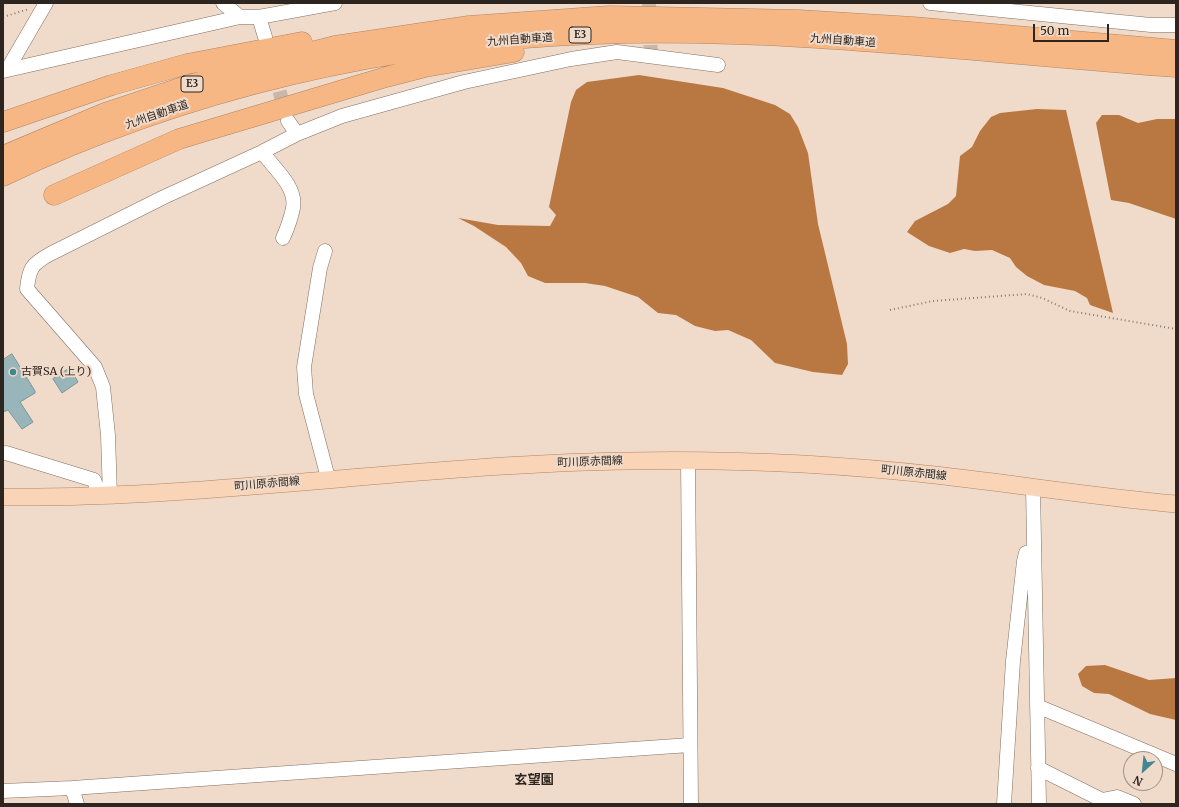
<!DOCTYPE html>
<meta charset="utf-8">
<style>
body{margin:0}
#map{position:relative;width:1179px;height:807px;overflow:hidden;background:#f0dbcb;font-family:Merriweather,serif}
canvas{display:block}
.frame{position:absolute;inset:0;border:4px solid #2d251f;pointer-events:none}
.north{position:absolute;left:1123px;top:751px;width:40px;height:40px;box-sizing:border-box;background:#f0dbcb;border:1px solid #a29286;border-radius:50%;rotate:207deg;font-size:11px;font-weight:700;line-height:16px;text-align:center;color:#2d251f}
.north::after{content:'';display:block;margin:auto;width:14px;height:18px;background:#418792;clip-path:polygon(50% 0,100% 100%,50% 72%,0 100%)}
.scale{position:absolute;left:1033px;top:24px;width:76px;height:18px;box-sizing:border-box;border:2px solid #2d251f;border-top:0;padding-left:5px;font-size:12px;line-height:14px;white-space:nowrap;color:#2d251f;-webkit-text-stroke:3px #f0dbcb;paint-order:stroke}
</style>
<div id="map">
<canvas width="1179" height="807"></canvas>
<div class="frame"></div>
<div class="north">N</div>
<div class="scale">50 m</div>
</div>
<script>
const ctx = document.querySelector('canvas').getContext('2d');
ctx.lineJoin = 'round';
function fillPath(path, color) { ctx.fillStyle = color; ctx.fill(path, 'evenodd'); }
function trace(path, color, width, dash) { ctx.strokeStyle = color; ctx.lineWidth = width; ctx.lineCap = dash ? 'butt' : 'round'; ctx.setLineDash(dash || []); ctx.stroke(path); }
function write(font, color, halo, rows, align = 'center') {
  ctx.font = font + ' Merriweather,"Noto Sans JP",serif'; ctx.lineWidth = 4; ctx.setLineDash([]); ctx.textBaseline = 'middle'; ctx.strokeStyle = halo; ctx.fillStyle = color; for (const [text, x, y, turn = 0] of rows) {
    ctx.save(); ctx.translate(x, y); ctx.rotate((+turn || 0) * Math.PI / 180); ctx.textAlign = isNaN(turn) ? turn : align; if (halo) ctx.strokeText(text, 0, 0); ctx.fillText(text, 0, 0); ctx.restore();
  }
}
fillPath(new Path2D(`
 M639 75 723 88 775 105 790 114 798 127 808 153 818 224 847 344 848 364 842 375 813 372 775 363 751 340 728 330 715 331 695 326 676 315 658 313 638 297 605 286 585 283H545L528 276 521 263 506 247 474 226 458 218 498 225 550 226 556 215 549 207 571 102 576 90 587 82Z
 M1037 109 1066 110 1113 313 1090 305 1087 298 1075 291 1044 285 1027 276 1016 267 1010 258 992 250 975 251 964 249 950 253 929 246 907 232 915 221 948 204 956 196 960 156 972 147 980 131 991 117 1000 113Z
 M1102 115H1119L1138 123 1157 119H1176V219L1129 203 1111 200 1096 123Z
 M1105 665 1149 680 1176 678V720L1150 714 1109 694 1094 693 1082 686 1078 674 1086 666Z`), '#b97841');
const building = new Path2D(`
 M12 354 35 391V393L20 402 33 422 22 429 8 410 3 412V360Z
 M70 368 78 382 62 393 53 379Z`);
fillPath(building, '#98b5b9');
trace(building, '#7a959a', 1);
trace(new Path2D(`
 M649 3 651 56
 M274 71 286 115`), '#c9b7a9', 14, [14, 7]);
const minor = new Path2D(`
 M223 3 240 17
 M930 3 1151 25H1176
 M259 17 265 37
 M7 70 46 3
 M3 71 240 17H259L335 3
 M297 134 342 116 464 82 571 59 617 52 718 65
 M262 152C274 168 297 187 293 208 291 218 287 229 283 238
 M325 251 320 268 304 367 306 394 328 478
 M6 453 94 480 100 496
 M688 460 691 804
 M1033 488 1039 804
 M110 496 108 435 103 387 95 367 27 289C29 268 32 264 50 254L164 197 262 152 297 134 288 121
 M1037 706 1176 764
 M1038 768 1102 800 1117 797 1134 804
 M72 788 77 804
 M3 791 72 788 690 745
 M1004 804 1013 661 1024 561 1026 553 1033 551`);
const major = new Path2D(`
 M3 497C212 499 419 464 628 461 731 459 834 464 935 475 1016 484 1096 497 1176 504`);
const highway = new Path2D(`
 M3 122 112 85 187 64 302 42
 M3 156 105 113 186 86 261 65 335 46 469 26 609 16 799 20 913 27 1176 50
 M3 176C187 88 392 41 595 34 789 27 983 53 1176 67
 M54 195 179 139 386 77 425 67 514 52`);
trace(minor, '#826f61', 15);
trace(major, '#b08461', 18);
trace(highway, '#b08461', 21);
trace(new Path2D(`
 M3 17 29 9
 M890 310 933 301 1027 294 1042 298 1070 311 1176 329`), '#897b71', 2, [1, 3]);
trace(minor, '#fff', 14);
trace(major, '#fad4b6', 17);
trace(highway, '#f6b785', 20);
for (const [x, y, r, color] of [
 [13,372,4,"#418792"]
]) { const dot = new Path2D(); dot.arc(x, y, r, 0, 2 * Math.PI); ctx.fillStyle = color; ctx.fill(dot); trace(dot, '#f0dbcb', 1.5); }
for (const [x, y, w] of [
 [580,35,22],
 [192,84,22]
]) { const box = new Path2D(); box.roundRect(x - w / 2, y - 8, w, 16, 3); ctx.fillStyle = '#f0dbcb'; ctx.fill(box); trace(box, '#2d251f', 1); }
write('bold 10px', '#2d251f', null, [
 ["E3",580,35],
 ["E3",192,84]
]);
write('11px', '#2d251f', '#f0dbcb', [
 ["九州自動車道",520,40,-4],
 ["九州自動車道",843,41,4],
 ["九州自動車道",157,115,-19],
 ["町川原赤間線",590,462,-2],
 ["町川原赤間線",914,473,6],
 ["町川原赤間線",267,484,-5]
]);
write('11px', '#2d251f', '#f0dbcb', [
 ["古賀SA (上り)",21,372]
], 'left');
write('bold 13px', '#2d251f', '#f0dbcb', [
 ["玄望園",534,780]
]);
</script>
